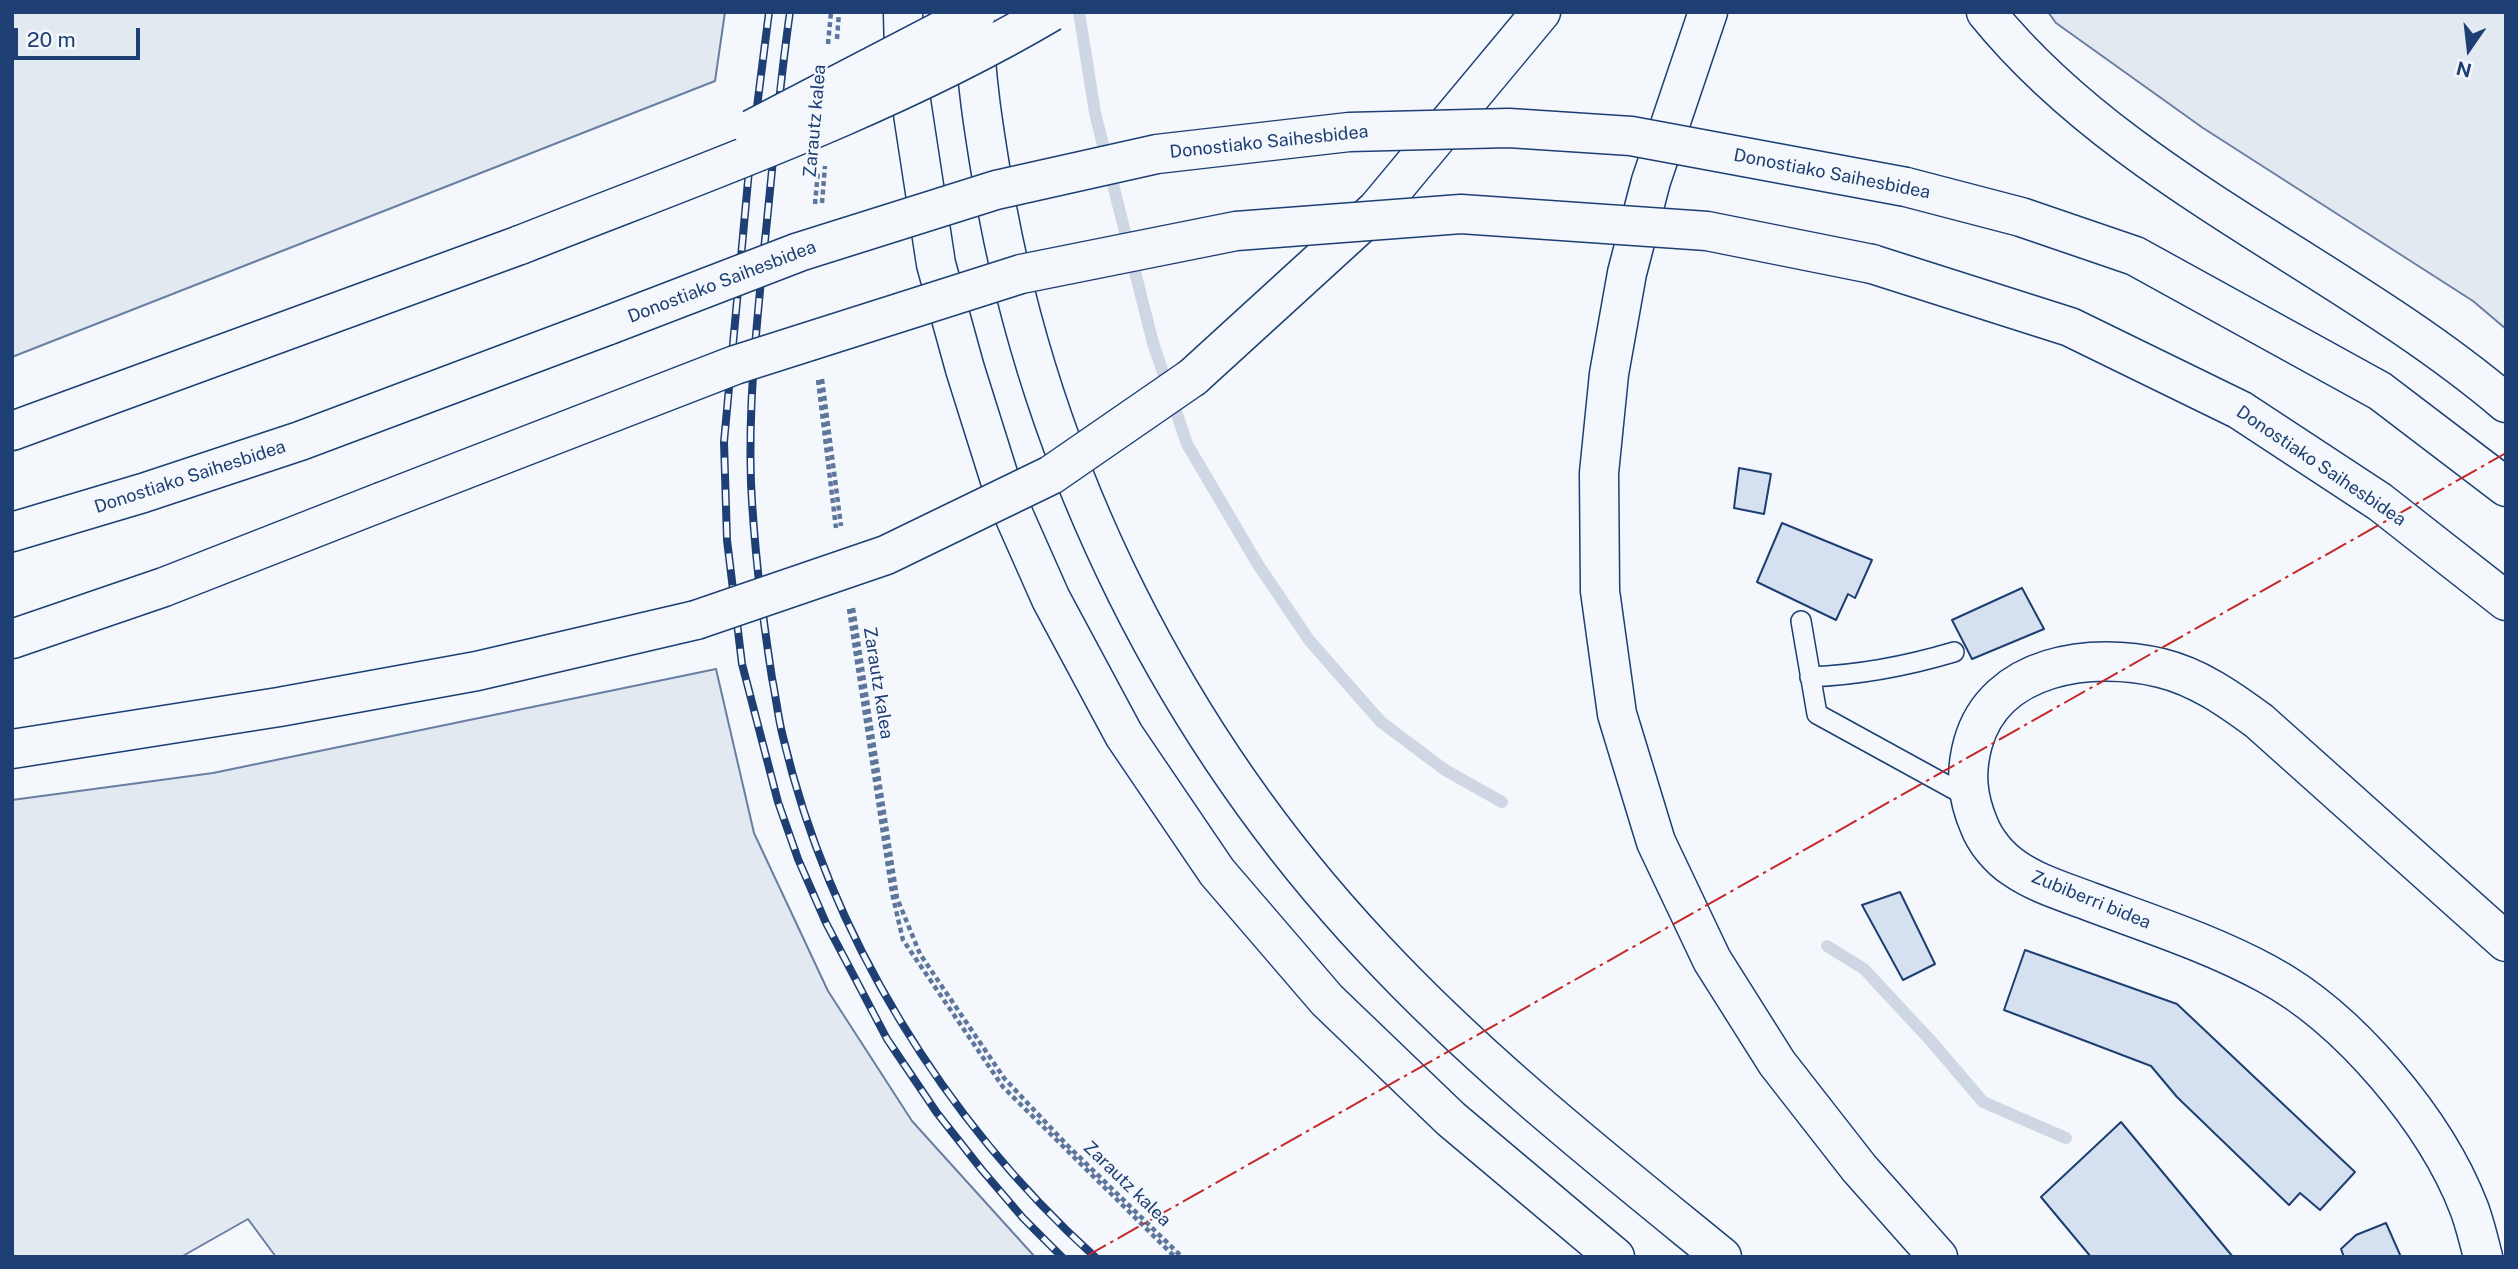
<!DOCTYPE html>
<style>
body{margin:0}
#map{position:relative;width:2518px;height:1269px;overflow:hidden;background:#f4f7fb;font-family:"Public Sans",sans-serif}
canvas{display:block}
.frame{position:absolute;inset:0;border:14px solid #1d3f73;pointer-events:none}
.north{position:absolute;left:2434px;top:14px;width:70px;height:70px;-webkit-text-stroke:5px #f4f7fb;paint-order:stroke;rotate:194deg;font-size:19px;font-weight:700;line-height:28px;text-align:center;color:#1d3f73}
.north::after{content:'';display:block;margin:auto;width:24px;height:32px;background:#1d3f73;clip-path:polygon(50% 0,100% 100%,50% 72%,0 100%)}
.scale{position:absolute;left:14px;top:28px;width:126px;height:32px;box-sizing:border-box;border:4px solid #1d3f73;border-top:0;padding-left:9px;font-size:21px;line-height:24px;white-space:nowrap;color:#1d3f73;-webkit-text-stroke:5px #f4f7fb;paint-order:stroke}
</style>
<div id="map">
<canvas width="2518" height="1269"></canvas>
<div class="frame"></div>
<div class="north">N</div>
<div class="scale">20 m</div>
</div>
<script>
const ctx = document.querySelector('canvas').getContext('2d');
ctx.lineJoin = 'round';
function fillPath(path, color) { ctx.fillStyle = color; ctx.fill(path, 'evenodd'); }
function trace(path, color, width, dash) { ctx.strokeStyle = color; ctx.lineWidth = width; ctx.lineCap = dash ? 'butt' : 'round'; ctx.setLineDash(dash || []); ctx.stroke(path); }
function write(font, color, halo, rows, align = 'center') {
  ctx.font = font + ' "Public Sans",sans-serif'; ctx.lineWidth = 5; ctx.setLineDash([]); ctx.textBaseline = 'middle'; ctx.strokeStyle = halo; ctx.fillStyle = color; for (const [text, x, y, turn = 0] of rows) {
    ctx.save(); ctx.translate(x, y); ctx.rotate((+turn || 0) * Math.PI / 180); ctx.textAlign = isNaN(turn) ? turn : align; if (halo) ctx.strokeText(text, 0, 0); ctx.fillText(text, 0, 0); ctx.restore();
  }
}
const green = new Path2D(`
 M12 12H725L715 81 12 357Z
 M2048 12H2506V329L2473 301 2203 128 2056 23Z
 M716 669 754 833 828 991 912 1121 1035 1257H276L248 1219 181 1257H12V800L213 773Z`);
fillPath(green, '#e3e9f0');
trace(green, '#687fa3', 2);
trace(new Path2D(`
 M1079 12 1095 113 1153 343 1187 444 1257 563 1309 640 1381 722 1445 770 1502 802
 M1827 946 1864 969 1931 1041 1983 1102 2066 1138`), '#cfd7e4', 12);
const building = new Path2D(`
 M1739 468 1771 474 1764 514 1734 508Z
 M1782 523 1872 560 1855 598 1848 594 1836 620 1757 582Z
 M2022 588 2044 629 1972 659 1952 620Z
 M1900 892 1935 964 1903 980 1862 905Z
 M2025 950 2177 1004 2355 1172 2320 1210 2300 1193 2289 1205 2177 1097 2151 1066 2004 1010Z
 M2121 1122 2233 1257H2091L2041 1197Z
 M2386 1223 2401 1257H2344L2341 1249 2356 1235Z`);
fillPath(building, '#d5e0f0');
trace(building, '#1d3f73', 2);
const lane = new Path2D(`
 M1801 621 1817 714 1970 798
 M1810 677C1859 675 1907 666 1954 652`);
const secondary = new Path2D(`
 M2483 1257C2479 1241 2475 1224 2469 1208 2436 1122 2349 1018 2267 974 2212 944 2150 924 2091 902 2065 892 2037 884 2014 868 1999 858 1985 841 1979 825 1967 797 1965 772 1973 743 1995 664 2092 651 2161 668 2198 677 2229 699 2259 721L2506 942`);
const primary = new Path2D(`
 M903 12 904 55 936 264 965 369 1004 493 1051 599 1124 735 1217 872 1327 1000 1451 1119 1615 1257
 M1708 12 1651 181 1627 273 1609 374 1599 473 1600 591 1617 714 1656 842 1712 960 1777 1063 1859 1168 1938 1257`);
const highway = new Path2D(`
 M1986 12C2122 180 2342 264 2506 403
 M974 21C975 76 984 131 993 185 1041 469 1176 738 1373 948 1479 1062 1602 1159 1722 1257
 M1906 187 2021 217 2135 256 2380 391 2506 487
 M1872 264 2070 327 2240 410 2380 502 2506 601
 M1193 377 1377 209 1541 12
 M12 431 520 245
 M12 532 143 493 300 441 609 325
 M12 639 164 587 381 502
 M12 749 279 707 477 671 696 620`);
trace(lane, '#1d3f73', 22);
trace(secondary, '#1d3f73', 41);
trace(primary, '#1d3f73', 41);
trace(highway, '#1d3f73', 41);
trace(new Path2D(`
 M837 39 839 12
 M828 44 831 12
 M822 203 825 166
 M815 204 818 171
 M822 379 841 526
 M818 380 836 528
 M853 608 897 898 920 954 1004 1078 1066 1144 1182 1257
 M849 609 892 893 903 940 1003 1087 1175 1257`), '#5e769c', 4.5, [5, 3.5]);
trace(lane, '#f4f7fb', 19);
trace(secondary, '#f4f7fb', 38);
trace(primary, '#f4f7fb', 38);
trace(highway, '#f4f7fb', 38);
const rail = new Path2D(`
 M769 12 749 170 724 442 727 540 742 664 778 802 798 859 826 923 887 1039 937 1113 982 1170 1023 1218 1062 1257
 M790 12C779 88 773 164 765 240 757 321 748 402 751 483 754 548 762 613 772 678 776 697 778 718 783 737 830 936 944 1120 1095 1257`);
trace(rail, '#1d3f73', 8);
trace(rail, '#f4f7fb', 5, [16]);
const highwayBridge = new Path2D(`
 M752 129 977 12
 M520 245C699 174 885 110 1051 12
 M609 325 799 252 996 190 1157 154 1349 132 1509 128 1631 136 1906 187
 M381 502 735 365 1021 274 1236 231 1461 214 1707 231 1872 264
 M696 620 886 555 1051 475 1193 377`);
trace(highwayBridge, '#1d3f73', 41, []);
trace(highwayBridge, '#f4f7fb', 38);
trace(new Path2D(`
 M1085 1257 2506 453`), '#c62828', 2, [24, 5, 3.5, 5]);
write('18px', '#1d3f73', '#f4f7fb', [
 ["Zarautz kalea",815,121,-85],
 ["Donostiako Saihesbidea",1269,142,-6],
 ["Donostiako Saihesbidea",1832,174,11],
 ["Donostiako Saihesbidea",722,282,-21],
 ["Donostiako Saihesbidea",2321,466,34],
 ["Donostiako Saihesbidea",190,477,-18],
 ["Zarautz kalea",878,683,81],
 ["Zubiberri bidea",2091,900,22],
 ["Zarautz kalea",1127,1184,44]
]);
</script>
